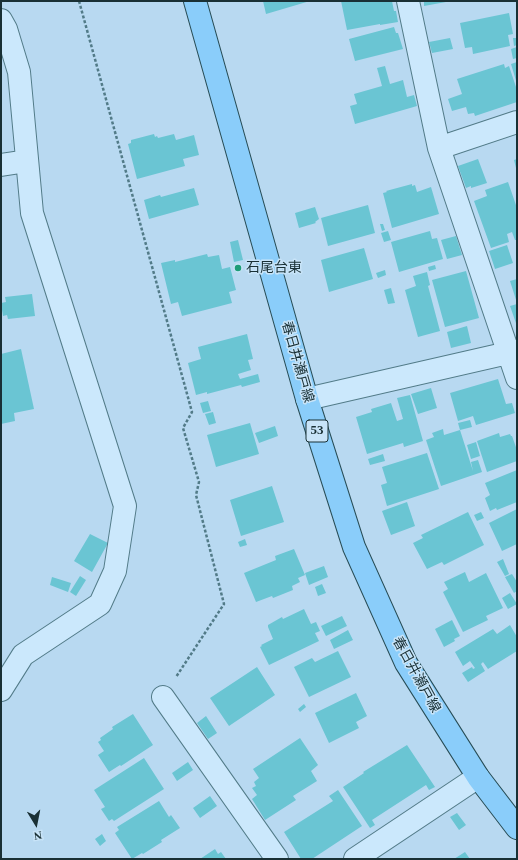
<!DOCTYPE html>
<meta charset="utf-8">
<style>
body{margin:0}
#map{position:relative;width:518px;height:860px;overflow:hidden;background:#b8d9f1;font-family:"Times New Roman",serif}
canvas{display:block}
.frame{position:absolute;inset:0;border:2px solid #193035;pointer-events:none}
.north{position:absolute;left:16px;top:804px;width:40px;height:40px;-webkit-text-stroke:3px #c8e4f8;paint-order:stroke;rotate:170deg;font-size:11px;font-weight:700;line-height:16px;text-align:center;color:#193035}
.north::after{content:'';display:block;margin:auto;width:14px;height:18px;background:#193035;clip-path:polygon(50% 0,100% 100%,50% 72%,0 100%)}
</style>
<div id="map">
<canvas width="518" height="860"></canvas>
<div class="frame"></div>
<div class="north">N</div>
</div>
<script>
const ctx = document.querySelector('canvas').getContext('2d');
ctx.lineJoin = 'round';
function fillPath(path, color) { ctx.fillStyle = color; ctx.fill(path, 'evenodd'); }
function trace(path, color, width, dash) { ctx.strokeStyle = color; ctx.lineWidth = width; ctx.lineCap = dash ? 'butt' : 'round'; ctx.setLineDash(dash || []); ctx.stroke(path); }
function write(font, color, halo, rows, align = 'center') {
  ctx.font = font + ' "Times New Roman","Noto Sans JP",serif'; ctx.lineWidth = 3; ctx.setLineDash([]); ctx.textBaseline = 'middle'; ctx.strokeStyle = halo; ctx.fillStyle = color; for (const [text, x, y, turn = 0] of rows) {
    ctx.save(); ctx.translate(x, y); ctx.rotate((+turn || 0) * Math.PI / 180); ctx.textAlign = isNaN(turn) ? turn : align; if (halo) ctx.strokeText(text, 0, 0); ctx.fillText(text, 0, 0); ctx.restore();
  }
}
fillPath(new Path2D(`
 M263 1H310L266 14Z
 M341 1H392L394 11H396L398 22 380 25V24L347 30Z
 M424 1H446V2L424 6Z
 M509 13 513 34 508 35 510 46 473 54 472 47 465 48 460 23Z
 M394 27 396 33H398L403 49 355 61 349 39Z
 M450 38 453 49 432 53 429 42Z
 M513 38H517V45L514 46Z
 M517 47V58L513 59 511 49Z
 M517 62V84L511 64Z
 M504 64 505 68 509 66 517 90V102L475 116 474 113 468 114 466 107 452 111 448 99 462 94 457 79Z
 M385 66 390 84 403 80 407 97 414 95 417 106 355 124 350 106 357 104 354 94 382 86 377 68Z
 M154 134 155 137 157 136 158 138 174 134 176 140 194 135 199 155 183 159 185 166 137 179 128 144 131 143V140Z
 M478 159 487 183 471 188V186L466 188 458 166Z
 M517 159V172L514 160Z
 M508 182 517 208V240H515L512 232 507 234 509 242 491 248 474 201 487 196 485 190Z
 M412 184V186L415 185 417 192 431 187 439 214 392 228 383 193 387 192 386 191Z
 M194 188 199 205 149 219 144 200 160 195 161 197Z
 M368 205 375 233 328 246 321 218Z
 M315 207 319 219 315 222 316 223 299 228 295 213Z
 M380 224H383L385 230 382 231Z
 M388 231 391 240 384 242 381 233Z
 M430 231 432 239 437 238 443 259 399 272 391 242Z
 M456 236 462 255 447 259 441 240Z
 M238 240 243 260 234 262 230 242Z
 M507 245 513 263 495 269 489 251Z
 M364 248 373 279 329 292 321 260Z
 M207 254 208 257 219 255 222 269 230 267 236 290 229 292 232 303 182 316 178 302 171 304 161 263 175 260V262Z
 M435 265 436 269 429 271 428 267Z
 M385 270 386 275 378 278 376 273Z
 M466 271 479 318 445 327 432 280Z
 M427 272 430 285 428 286 440 331 418 337 405 290 416 286 413 276Z
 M517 279V303L510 281Z
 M391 288 395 303 388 304 384 290Z
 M32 294 35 316 8 319 7 315 3 316 1 303 6 302 5 297Z
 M517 304V326L510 306Z
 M467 326 471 343 451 348 447 332Z
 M247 334 253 359 248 360 251 370 238 374 240 379 258 374 260 382 242 387 241 385 207 394V392L196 395 188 363 201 359 198 347Z
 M21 349 34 409 14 413 15 421 1 424V354Z
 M498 379 506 404 512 403 515 413 476 425 473 416 458 421 450 393Z
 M431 388 437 408 418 414 411 394Z
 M410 395 423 441 404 447 403 443 367 454 356 417 372 412 371 409 391 403 397 421 403 419 397 398Z
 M208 401 211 411 203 413 200 403Z
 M213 412 216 423 209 425 205 414Z
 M470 420 472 427 460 430 473 471 471 462 478 460 482 472 441 486 426 440 434 437 432 433 443 429 444 435 460 430 458 423Z
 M250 423 259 454 216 467 207 435Z
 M275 426 278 436 259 443 255 433Z
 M499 433 500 437 510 434 511 436H512L517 450V461L487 472 477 441Z
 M476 442 480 456 471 459 467 445Z
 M427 453 439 489 387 506 381 485 387 483 382 467Z
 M383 454 385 461 370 465 368 459Z
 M517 470V502L497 510 496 508 490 511 485 498 490 495 485 483Z
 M272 486 284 522 241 536 230 500Z
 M407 502 415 526 391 535 382 511Z
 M517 509V544L502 551 489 523Z
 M468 512 484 545 444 565 442 562 427 569 413 543 423 538 421 535Z
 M481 512 484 518 477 521 474 515Z
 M90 534 108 543 92 572 74 561Z
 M245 539 247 545 240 547 238 542Z
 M294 549 305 575 298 578 300 582 292 586 293 590 273 598 272 596 256 602 244 573 276 560 275 556Z
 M503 559 509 574 505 576 497 562Z
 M324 566 328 577 309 585 305 573Z
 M465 572 469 582 486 573 503 608 486 616 488 620 463 632 443 592 448 589 444 582Z
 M512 574 517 582V591L514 593 505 577Z
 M80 576 86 580 76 596 70 592Z
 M52 577 71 583 68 592 50 585Z
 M322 584 326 593 318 596 315 587Z
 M510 593 517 604 508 609 502 598Z
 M304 609 311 624 316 622 320 631 315 633 319 641 269 665 260 647 262 646 261 645 273 639 268 627V625L282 617 283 619Z
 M342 616 347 626 326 636 321 626Z
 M452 620 460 636 454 639 455 641 444 647 435 629Z
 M510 625 517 637V651L488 669 483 662 481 664 485 671 468 682 462 673 472 667 473 669 475 668 470 661 463 666 455 652 493 629 497 634Z
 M348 630 353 640 334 649 330 640Z
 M338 651 351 677 309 697 294 667 312 658 315 662Z
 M257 667 275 695 229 726 210 698Z
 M356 693 367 716 356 722 359 728 329 743 315 713Z
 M304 704 306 707 300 712 298 709Z
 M133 714 153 745 121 766 120 765 109 772 98 755 104 751 98 742 101 740 100 738 113 729 112 727Z
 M206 716 217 733 208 739 197 723Z
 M300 738 318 765 311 771 317 781 293 796 296 800 265 820 252 799 257 795 252 788 256 786 254 782 259 778 253 769Z
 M407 745 435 787 429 790 426 785 372 820 375 825 370 828 343 787 364 773 363 772Z
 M144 758 164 789 114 821 112 819 109 821 101 809 105 807 94 790Z
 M188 762 193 770 177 781 172 773Z
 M338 790 362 826 312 859H301L284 832 333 801 329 796Z
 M210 796 217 806 200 818 193 808Z
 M159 801 169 817 171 815 180 828 161 840 162 842 143 854 142 853 132 859 115 833 119 830 117 827Z
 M457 813 466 825 459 830 450 817Z
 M102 834 106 841 100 846 95 839Z
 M215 849 218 854 221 852 226 859H200Z
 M465 852 470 859H454Z`), '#6ac5d3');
const minor = new Path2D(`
 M408 1 439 148 517 378
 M1 20 6 29 19 72 32 213 125 506 115 571 100 604 23 655 1 690
 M439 148 517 122
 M1 165 27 161
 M307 399 517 351
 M163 697 277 859
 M355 859 478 777`);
const primary = new Path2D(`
 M195 1 307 399 354 547 406 663 478 777 517 828`);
trace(minor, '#527b88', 24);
trace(primary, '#274c55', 24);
trace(new Path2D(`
 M79 1 192 412 183 428 199 482 196 495 224 604 176 677`), '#527b88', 2.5, [3, 2]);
trace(minor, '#cbe8fc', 22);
trace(primary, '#8acdfa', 22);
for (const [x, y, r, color] of [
 [238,268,4,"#1d9c77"]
]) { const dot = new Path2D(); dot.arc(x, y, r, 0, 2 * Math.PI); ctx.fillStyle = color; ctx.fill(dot); trace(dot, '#c8e4f8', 1.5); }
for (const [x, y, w] of [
 [317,431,22]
]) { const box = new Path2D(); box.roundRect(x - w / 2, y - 11, w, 22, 3); ctx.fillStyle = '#c8e4f8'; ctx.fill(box); trace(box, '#193035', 1); }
write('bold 13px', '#193035', null, [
 ["53",317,431]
]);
write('14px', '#193035', '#c8e4f8', [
 ["石尾台東",246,268]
], 'left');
write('14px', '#193035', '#c8e4f8', [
 ["春日井瀬戸線",297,362,74],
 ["春日井瀬戸線",416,675,61]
]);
</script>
